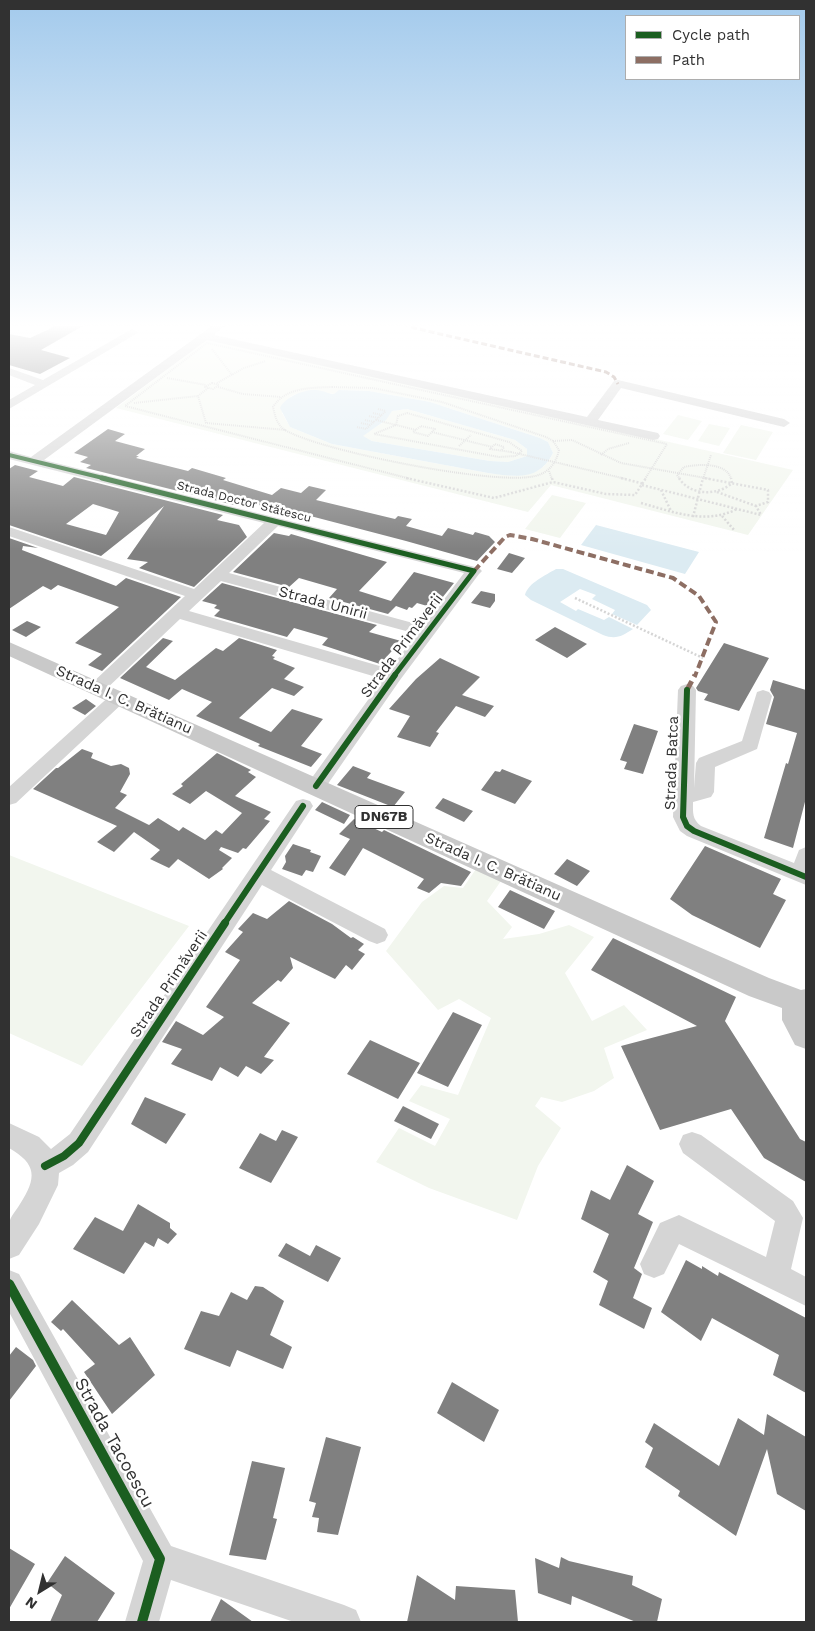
<!DOCTYPE html>
<meta charset="utf-8">
<style>
body{margin:0}
#map{position:relative;width:815px;height:1631px;overflow:hidden;background:#fff;font-family:"Work Sans",sans-serif}
canvas{display:block}
.frame{position:absolute;inset:0;border:10px solid #313131;pointer-events:none}
.legend{position:absolute;left:625px;top:15px;width:175px;height:65px;box-sizing:border-box;background:#fff;border:1px solid #adadad;margin:0;padding:6px 9px;list-style:none;font-size:15px;color:#313131}
.legend li{display:flex;align-items:center;gap:10px;height:25px}
.legend b{width:25px;border:1px solid #adadad}
.north{position:absolute;left:15px;top:1566px;width:50px;height:50px;-webkit-text-stroke:4px #fff;paint-order:stroke;rotate:216deg;font-size:14px;font-weight:700;line-height:20px;text-align:center;color:#313131}
.north::after{content:'';display:block;margin:auto;width:18px;height:22px;background:#313131;clip-path:polygon(50% 0,100% 100%,50% 72%,0 100%)}
</style>
<div id="map">
<canvas width="815" height="1631"></canvas>
<div class="frame"></div>
<ul class="legend">
<li><b style="height:6px;background:#1b5e20"></b>Cycle path</li>
<li><b style="height:6px;background:#8d6e63"></b>Path</li>
</ul>
<div class="north">N</div>
</div>
<script>
const ctx = document.querySelector('canvas').getContext('2d');
ctx.lineJoin = 'round';
function fillPath(path, color) { ctx.fillStyle = color; ctx.fill(path, 'evenodd'); }
function trace(path, color, width, dash) { ctx.strokeStyle = color; ctx.lineWidth = width; ctx.lineCap = dash ? 'butt' : 'round'; ctx.setLineDash(dash || []); ctx.stroke(path); }
function write(font, color, halo, rows, align = 'center') {
  ctx.font = font + ' "Work Sans",sans-serif'; ctx.lineWidth = 5; ctx.setLineDash([]); ctx.textBaseline = 'middle'; ctx.strokeStyle = halo; ctx.fillStyle = color; for (const [text, x, y, turn = 0] of rows) {
    ctx.save(); ctx.translate(x, y); ctx.rotate((+turn || 0) * Math.PI / 180); ctx.textAlign = isNaN(turn) ? turn : align; if (halo) ctx.strokeText(text, 0, 0); ctx.fillText(text, 0, 0); ctx.restore();
  }
}
fillPath(new Path2D(`
 M209 338 793 470 748 535 551 485 528 512 116 408ZM340 390 369 391 430 402 540 438 548 442 553 453C540 481 514 476 488 473L332 444 290 427 282 413 290 397 296 394 315 391 334 394Z
 M407 409 515 440 527 449V456L508 462 490 461 372 441 362 436 382 423 392 411Z
 M678 415 702 421 688 440 663 434Z
 M709 424 730 428 719 446 698 441Z
 M741 425 773 432 756 460 723 453Z
 M552 495 586 503 560 538 525 529Z
 M9 855 189 926 82 1066 9 1033Z
 M476 869 501 881 487 901 512 927 503 939 539 934 569 925 594 937 565 973 592 1021 624 1005 647 1030 604 1048 614 1078 594 1091 562 1102 541 1097 535 1106 561 1128 538 1166 517 1220 429 1188 376 1162 399 1128 435 1146 450 1119 409 1101 421 1085 458 1095 491 1018 459 999 438 1010 386 951 422 902 444 886 463 888Z`), '#f2f6ee');
fillPath(new Path2D(`
 M339 390 369 391 430 402 540 438 548 442 553 453C539 481 516 477 488 473L332 444 290 427 280 408C286 396 308 387 322 391 327 392 329 394 334 394ZM407 409 515 440 527 449V456L508 462 490 461 372 441 363 436 386 420 392 411Z
 M596 525 699 552 685 574 581 545Z
 M556 569H563L647 605 651 610 637 625 612 614 615 610 592 599 596 595 580 589 560 602 576 611 578 609 604 620 609 617 633 629C622 636 616 640 603 635L531 600 525 595C528 583 546 575 556 569Z`), '#dcebf2');
fillPath(new Path2D(`
 M62 323H88L41 350 70 358 40 374 9 365V334L30 338Z
 M108 429 125 434 115 441 145 449 136 456H139L136 458 188 471 192 468 226 478 223 480 272 495 281 488 301 493 309 486 326 490 316 500 395 519 398 516 412 519 406 526 442 536 448 528 473 535 475 532 489 536 495 542 477 561 406 541 276 507 274 509 240 500 234 505 86 468 91 465 80 462 88 457 74 453Z
 M15 465 38 471 29 477 63 486 74 477 223 515 217 520 239 525 247 537 194 587 139 568 148 562 127 559 164 506 101 556 9 525V469ZM93 504 119 512 106 535 66 524Z
 M274 533 289 536 291 534 387 562 359 591 391 601 414 572 454 583 434 608 417 603 412 608 409 607 407 610 396 606 388 614 329 598 337 589 299 578 289 587 233 572Z
 M9 538 38 548 23 546 22 550 116 586 126 578 181 597 102 671 88 665 102 654 75 643 119 607 58 585 51 590 43 586 9 609Z
 M509 553 525 558 512 573 497 569Z
 M222 583 377 625 369 632 401 641 380 664 322 645 328 638 294 628 287 637 214 616 220 610 214 608 217 605 202 601Z
 M481 591 495 594V601L490 608 471 603Z
 M27 621 41 627 26 637 12 630Z
 M555 627 587 644 567 658 535 640Z
 M163 638 173 641 146 667 175 680 216 648 223 651 239 638 277 650 272 656 275 657 273 659 295 668 284 679 304 687 294 696 272 688 239 718 271 732 292 709 323 719 301 746 322 754 311 767 258 746 260 744 196 716 212 702 182 689 169 700 120 678Z
 M724 643 769 658 739 711 704 700 708 694 698 691 696 688Z
 M440 658 480 677 462 695 494 706 485 717 456 706 436 732 439 733 430 747 397 737 410 716 389 709 416 679Z
 M773 680 806 690V798L793 848 764 838 786 763 788 764 797 733 766 724 774 697 770 690Z
 M86 699 96 706 85 715 72 708Z
 M634 724 658 731 643 774 624 769 627 762 620 760Z
 M82 749 93 753 91 758 111 766 121 764 129 768 130 774 120 792 127 795 115 808 149 825 158 818 179 831 183 827 205 840 216 830 222 834 242 813 206 791 190 804 172 794 183 786 181 784 217 753 251 770 248 772 256 777 235 796 271 812 264 819 270 821 246 849 243 848 238 853 221 847 219 850 232 858 222 868 223 869 209 879 178 859 169 868 150 859 160 850 134 832 114 852 97 842 117 826 33 789 56 768H58Z
 M353 766 371 773 367 778 405 792 393 807 337 785Z
 M502 769 532 781 515 804 481 790 495 771 500 772Z
 M443 798 473 811 464 822 435 808Z
 M322 802 350 815 344 824 315 810Z
 M354 819 382 832 384 830 471 872 461 886 441 883 429 893 417 888 424 879 363 848 345 876 329 868 350 839 339 834Z
 M293 844 311 850 310 852 321 856 313 872 306 870 302 876 282 869 286 862 285 856Z
 M705 846 781 879 773 894 786 900 760 948 692 915 670 899Z
 M567 859 590 871 577 886 554 874Z
 M510 890 555 911 544 929 498 907Z
 M289 901 332 924 351 938 353 937 364 944 358 950 365 954 352 970 346 965 335 979 290 957 293 968 281 982 278 980 252 1003 290 1023 264 1057 274 1060 261 1074 246 1066 238 1077 220 1067 212 1081 171 1064 182 1049 162 1042 176 1021 203 1035 224 1017 206 1007 240 960 225 952 243 932 238 929 253 913 267 919Z
 M613 938 736 997 725 1021 800 1139 806 1142V1182L764 1158 731 1109 660 1130 621 1046 697 1026 591 970Z
 M453 1012 482 1025 448 1087 417 1073Z
 M370 1040 420 1063 398 1099 347 1074Z
 M145 1097 186 1114 166 1144 131 1124Z
 M403 1106 439 1124 431 1139 394 1121Z
 M282 1130 298 1137 271 1183 239 1168 260 1133 276 1141Z
 M627 1165 654 1181 638 1214 653 1222 634 1268 642 1274 633 1298 652 1308 644 1329 599 1305 608 1281 593 1272 609 1234 581 1219 591 1190 610 1200Z
 M138 1204 170 1223V1228L177 1234 168 1244 158 1238 154 1247 145 1242 124 1274 73 1249 95 1217 123 1231Z
 M286 1243 310 1256 316 1245 341 1258 328 1282 278 1256Z
 M686 1260 702 1269V1266L718 1276 719 1272 806 1318V1393L773 1375 779 1355 712 1318 701 1341 661 1312Z
 M255 1286 263 1287 284 1301 270 1335 292 1347 283 1369 237 1350 230 1367 184 1349 201 1311 219 1316 231 1292 247 1300Z
 M72 1300 119 1345 130 1337 155 1375 112 1414 84 1372 95 1364 63 1329 61 1331 51 1322Z
 M16 1347 33 1360 36 1366 9 1401V1356Z
 M452 1382 499 1410 484 1442 437 1413Z
 M767 1414 806 1437V1511L777 1494 767 1449 736 1536 678 1496 680 1491 645 1467 653 1448 645 1442 654 1423 719 1466 738 1418 764 1435Z
 M326 1437 361 1447 338 1535 317 1532 319 1518 312 1517 316 1503 309 1501Z
 M252 1461 285 1468 273 1518 277 1519 266 1560 229 1555Z
 M9 1548 35 1564 9 1609Z
 M65 1556 115 1593 97 1622H50L62 1595 47 1583Z
 M561 1557 569 1561 633 1576 632 1585 662 1599 657 1622H636L572 1596 571 1605 538 1593 535 1558 559 1568Z
 M417 1575 455 1600 456 1586 515 1590 518 1622H407Z
 M221 1599 253 1622H210Z`), '#808080');
trace(new Path2D(`
 M212 349 232 375
 M167 378 206 385
 M212 383 219 385 213 389 205 387Z
 M217 383 244 368 266 361
 M218 387 243 394 281 397
 M332 387 373 388 442 402 546 437 553 441 559 450C556 464 548 473 535 476 496 486 320 451 285 430 277 425 275 416 273 407 286 387 310 388 332 387Z
 M208 388 198 396 206 423 286 430
 M134 403 198 396
 M378 409 386 411
 M373 413 382 415
 M407 413 509 442 522 451 516 456 499 457 374 434 396 425 398 416Z
 M369 416 378 418
 M365 420 374 422
 M376 420 416 430
 M361 423 370 425
 M421 426 435 429 428 436 413 432Z
 M357 427 366 429 386 411
 M432 432 492 447
 M553 441 572 440 621 463 711 479
 M459 446 471 435
 M502 450 504 447 495 444 490 449 511 452
 M601 455 608 449 629 443
 M567 465 626 479
 M549 471 552 479
 M411 479 125 406 207 343 667 444 645 479
 M680 479 677 475 684 467C698 464 727 462 731 479
 M703 479 711 455`), '#d5d5d5', 2, [1, 1]);
trace(new Path2D(`
 M406 478 494 498 553 482 606 494 635 495 646 478
 M552 478 553 482
 M621 478 644 484
 M679 478C690 496 718 496 732 483L731 478
 M642 485 761 515 756 506 768 502V490L704 478
 M661 490 671 511
 M717 492 756 506
 M641 503C674 512 705 525 737 509
 M722 516 735 531
 M693 517 703 478
 M575 598 703 658`), '#d5d5d5', 2.5, [2, 2]);
fillPath(new Path2D(`
 M216 323H228L214 335 587 417 614 381 618 380 784 419 790 423 784 427 621 388 598 420 658 433 660 436 658 439 653 440 207 340 44 460 479 568 482 571 479 574 400 680 323 791 316 793 309 791 306 786 383 679 180 619 103 692 97 694 91 692 88 688 91 684 185 596 9 536V527L194 589 264 523 9 459V451L31 457ZM278 526 464 573 424 626 229 573ZM221 581 417 634 390 669 189 611Z
 M132 329 138 332 136 334 9 409V400L35 385 9 375V368L43 380Z
 M687 684 693 686 696 690 694 788 696 763 699 758 742 741 757 692 763 690 769 692 772 696 757 749 715 767 714 792 711 797 693 802C693 813 692 819 701 826L794 863 799 850 806 847V885L687 836 680 831 673 817 678 690 681 686Z
 M119 691 125 693 128 697 125 701 16 803 9 805V787L113 693Z
 M303 799 310 801 313 806 271 870 385 929 388 935 385 941 377 944 369 941 262 885 88 1152 73 1165 59 1173 58 1185 39 1224 19 1255 9 1259C9 1249 6 1228 10 1220 12 1215 17 1209 20 1204 37 1178 37 1164 9 1148V1123L39 1137 51 1149 70 1134 296 801Z
 M692 1132 701 1135 793 1201 803 1218 791 1269 806 1277V1306L679 1244 664 1274 654 1278 644 1274 640 1264 660 1223 679 1215 766 1257 775 1221 683 1153 679 1144 683 1135Z
 M9 1270 19 1274 171 1546 344 1605 356 1610 361 1622H294L171 1580 159 1622H125L143 1561 9 1312Z`), '#d5d5d5');
fillPath(new Path2D(`
 M9 642 769 978 801 990 806 989V1049L795 1045 782 1020V1008L749 996 9 656Z`), '#c9c9c9');
trace(new Path2D(`
 M511 452 567 465`), '#d5d5d5', 2, [1, 1]);
trace(new Path2D(`
 M403 323 414 328 606 372 614 377 618 384`), '#8d6e63', 3, [6, 3]);
trace(new Path2D(`
 M474 571 505 537 510 535 532 539 673 578 699 596 716 622 695 676`), '#8d6e63', 4, [8, 4]);
trace(new Path2D(`
 M687 690 695 675`), '#8d6e63', 5, [10, 5]);
trace(new Path2D(`
 M9 455 107 479`), '#1b5e20', 4);
trace(new Path2D(`
 M102 478 474 571 394 676`), '#1b5e20', 5);
trace(new Path2D(`
 M687 690 683 817 687 826 694 831 806 877
 M316 786 395 675
 M224 924 303 806`), '#1b5e20', 6);
trace(new Path2D(`
 M45 1166 64 1156 79 1143 225 923`), '#1b5e20', 8);
trace(new Path2D(`
 M9 1284 160 1559 142 1622`), '#1b5e20', 10);
const sky = ctx.createLinearGradient(0, 0, 0, 551);
sky.addColorStop(0, '#a3caec');
sky.addColorStop(0.59, '#fff');
sky.addColorStop(1, '#ffffff00');
ctx.fillStyle = sky;
ctx.fillRect(0, 0, 815, 551);
write('12px', '#313131', '#fff', [
 ["Strada Doctor Stătescu",244,502,14]
]);
for (const [x, y, w] of [
 [384,817,58]
]) { const box = new Path2D(); box.roundRect(x - w / 2, y - 11.5, w, 23, 4); ctx.fillStyle = '#fff'; ctx.fill(box); trace(box, '#313131', 1); }
write('bold 14px', '#313131', null, [
 ["DN67B",384,817]
]);
write('15px', '#313131', '#fff', [
 ["Strada Unirii",323,603,15],
 ["Strada Primăverii",402,646,-53],
 ["Strada I. C. Brătianu",124,700,24],
 ["Strada Batca",672,763,-88],
 ["Strada I. C. Brătianu",493,867,24],
 ["Strada Primăverii",169,984,-56]
]);
write('18px', '#313131', '#fff', [
 ["Strada Tacoescu",114,1443,61]
]);
</script>
